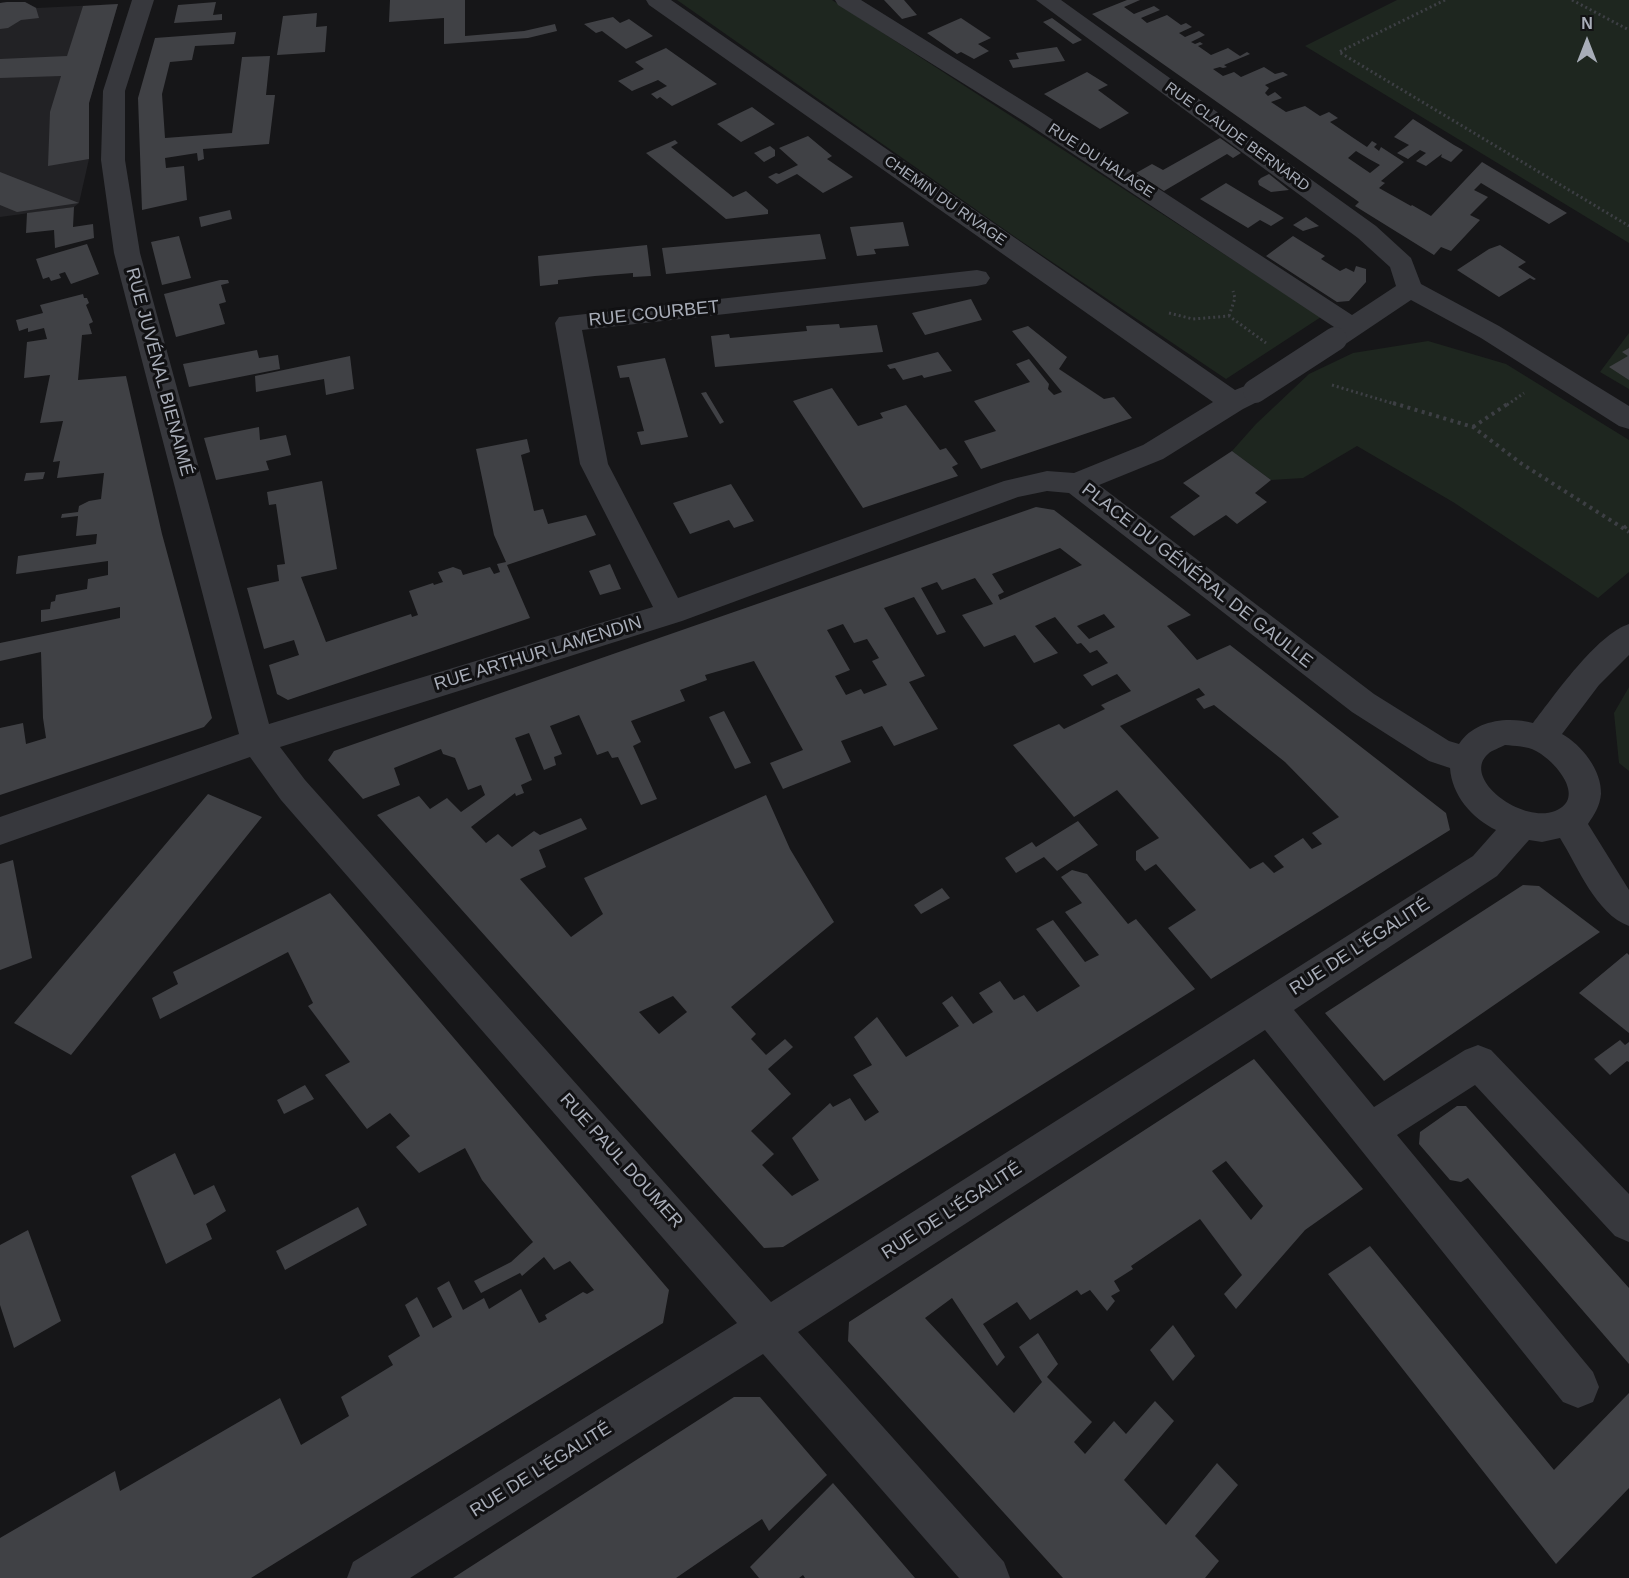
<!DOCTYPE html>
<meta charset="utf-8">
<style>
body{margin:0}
#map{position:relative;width:1629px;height:1578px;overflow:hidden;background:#161618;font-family:Arial,sans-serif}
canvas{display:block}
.north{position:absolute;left:1557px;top:12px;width:60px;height:60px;-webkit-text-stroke:4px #111113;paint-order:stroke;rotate:0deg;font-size:16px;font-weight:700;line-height:24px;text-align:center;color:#a8adb8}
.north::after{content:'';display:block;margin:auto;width:21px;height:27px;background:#a8adb8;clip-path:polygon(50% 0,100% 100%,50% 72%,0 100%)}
</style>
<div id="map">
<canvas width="1629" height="1578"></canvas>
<div class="north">N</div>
</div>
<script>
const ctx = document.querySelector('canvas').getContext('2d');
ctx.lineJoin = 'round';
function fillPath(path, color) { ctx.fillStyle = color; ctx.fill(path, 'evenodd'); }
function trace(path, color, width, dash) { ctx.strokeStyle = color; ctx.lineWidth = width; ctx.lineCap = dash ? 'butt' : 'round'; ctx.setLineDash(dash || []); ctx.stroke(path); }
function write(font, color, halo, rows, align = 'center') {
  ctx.font = font + ' Arial,sans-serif'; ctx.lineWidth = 6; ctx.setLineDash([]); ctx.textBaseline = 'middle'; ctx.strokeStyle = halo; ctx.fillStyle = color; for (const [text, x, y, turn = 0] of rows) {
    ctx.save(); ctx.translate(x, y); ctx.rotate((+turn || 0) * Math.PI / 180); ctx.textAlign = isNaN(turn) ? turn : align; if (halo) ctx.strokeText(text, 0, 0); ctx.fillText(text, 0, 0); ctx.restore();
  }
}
fillPath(new Path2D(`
 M7 2H25L37 8 118 4 89 103V159L79 203 74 207 0 217V3Z`), '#222225');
fillPath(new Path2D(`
 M677 0H832L1321 317 1226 379 1018 239Z
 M1397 0H1629V243L1305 46Z
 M1629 333V389L1600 372Z
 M1428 341 1506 364 1629 440V572L1598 598 1453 502 1357 446 1303 478 1271 480 1232 451 1256 424 1309 374 1353 353Z
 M1629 687V771L1619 763 1614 713Z`), '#1e261f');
fillPath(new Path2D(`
 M390 0H465V36L524 31 555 24 557 31 528 38 444 44V18L389 22Z
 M884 0H904L917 15 902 19Z
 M1127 0H1140L1124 7 1134 14 1154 6 1160 10 1141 18 1147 23 1167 15 1181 25 1186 23 1192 27 1179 33 1185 37 1199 31 1205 35 1191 42 1195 44 1200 42 1203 44 1198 46 1211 55 1228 48 1240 56 1247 52 1250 54 1224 65 1227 67 1223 68 1220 67 1213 69 1223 76 1234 72 1241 77 1264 67 1275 74 1283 72 1288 75 1265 85 1269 88 1265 93 1268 96 1275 92 1282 98 1271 102 1286 112 1305 106 1320 116 1329 112 1338 118 1330 122 1352 137 1367 147 1372 141 1377 144 1374 147 1379 151 1381 147 1404 162 1381 181 1385 183 1379 188 1411 206 1412 205 1431 216 1482 162 1567 213 1549 224 1481 183 1474 190 1488 197 1470 215 1480 220 1451 251 1441 247 1434 255 1355 206 1359 202 1092 14ZM1356 151 1369 159 1380 165 1370 173 1348 158Z
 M7 2H25L36 8 39 18 21 20 8 28 0 29V3Z
 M216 2 213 15 222 14V20L174 23 178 5Z
 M118 4 89 103V159L48 166 50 112 61 76 0 78V59L67 56 83 6Z
 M317 13 316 27 327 26 325 52 277 55 283 16Z
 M613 17 620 23 629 19 653 36 626 49 602 31 596 33 584 24Z
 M961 18 991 38 978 44 989 51 974 59 961 52 957 54 927 33Z
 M1052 18 1082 40 1073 44 1043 22Z
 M236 32 234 44 195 46 192 60 170 62 162 94 165 138 232 133 242 57 270 56 266 95H275L269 144 203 149 204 159 198 161 197 153 165 158 166 168 184 166 187 200 142 210 138 98 155 38Z
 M1057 47 1065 61 1013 68 1009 60 1019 59 1016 53Z
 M666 48 717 84 672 106 660 97 657 99 651 94 667 86 658 80 632 91 618 81 644 69 635 62Z
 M1087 72 1108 85 1098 90 1129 113 1100 129 1044 94Z
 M752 107 775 124 741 142 717 124Z
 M1413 119 1454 145 1463 150 1451 162 1441 157 1442 154 1426 166 1416 161 1426 153 1420 150 1408 159 1397 153 1409 145 1394 137Z
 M808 136 832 156 827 159 853 177 823 193 797 174 777 184 768 177 776 173 779 174 798 165 779 148Z
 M1220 138 1241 153 1233 158 1227 154 1164 191 1136 173 1152 164 1163 170Z
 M675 140 678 143 671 147 733 197 746 191 768 210V214L726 219 646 153Z
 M770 146 775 150V156L764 162 754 153Z
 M0 172 79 203 17 212 0 205Z
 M1269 174 1289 190 1271 192 1259 185 1258 181 1261 178Z
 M1226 183 1284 218 1271 226 1260 220 1248 228 1200 199Z
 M74 207 73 227 93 224 94 238 55 248 54 230 26 233 27 213Z
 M230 210 232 219 201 227 199 217Z
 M1306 217 1319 226 1303 231 1293 225Z
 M903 222 909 246 874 249 876 254 857 256 850 227Z
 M820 234 826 259 666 274 662 248Z
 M179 236 191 278 162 285 151 242Z
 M1293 236 1325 256 1321 259 1340 271 1346 268 1354 272 1356 266 1366 269V282L1349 301 1337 302 1266 256Z
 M87 244 99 274 71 284 65 272 59 274 61 278 51 281 49 277 43 279 36 259Z
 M647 245 651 276 633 277V273L595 276 558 280V284L540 286 538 256Z
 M1500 245 1526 262 1518 267 1536 279 1534 280 1530 278 1499 297 1457 270 1489 249Z
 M220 280H228L229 283 221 285 226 302 219 304 225 324 176 337 164 294Z
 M83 294 84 298H87L89 303 86 305 93 322 89 324 92 334 82 335 78 380 126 376 162 534 212 718 204 727 0 795V728L23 723 26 744 46 738 43 718 41 652 0 661V643L120 618V607L41 622V610L50 609 51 602 55 601 56 595 87 589 88 579 108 575V561L16 574 18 556 96 544 97 534 76 536 78 516 61 518 62 514 78 512 79 506 89 501 101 499 104 473 57 478 60 461 53 462 63 421 40 423 50 375 24 378 27 342 47 339 44 328 28 332V328L19 331 16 320 43 313 40 305Z
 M971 299 982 320 925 335 912 313Z
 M839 324 840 328 877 325 883 352 715 367 711 336 729 334 730 338 807 331 806 326Z
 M1028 326 1067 357 1059 369 1104 399 1114 397 1132 418 981 469 964 441 996 431 974 401 1030 382 1016 364 1029 359 1049 384 1048 389 1054 395 1062 392 1012 331Z
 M1629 348V380L1609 367 1628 356 1622 352Z
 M257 350 259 358 278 355 280 369 189 387 183 364Z
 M938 352 952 371 924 378 922 375 903 380 895 368 890 369 887 365Z
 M350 356 354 389 326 395 324 379 256 392 255 376Z
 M665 358 688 437 641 445 637 432 644 431 629 377 620 378 617 366Z
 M832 388 858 426 883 418 880 413 906 405 940 450 946 448 958 464 952 467 958 476 863 508 793 401Z
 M706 392 724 422 720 424 701 393Z
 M259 427 260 440 286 435 291 455 266 461 269 470 216 480 204 438Z
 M527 439 530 452 521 455 534 511 543 509 548 524 586 515 596 535 507 565 530 618 288 700 277 694 269 665 299 655 294 640 264 649 247 588 279 581 277 565 285 564 276 504 269 505 267 492 322 481 337 569 301 577 326 642 411 614 412 617 418 615 409 591 433 583 434 585 443 582 438 572 453 567 461 570 463 575 490 567 494 574 500 572 497 564 506 562 494 535 476 449Z
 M1232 451 1271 480 1255 493 1267 502 1237 524 1226 515 1194 536 1170 517 1200 496 1183 483Z
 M45 472 43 479 24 481 26 473Z
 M731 484 754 521 734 528 729 520 690 534 673 503Z
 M1036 507 1054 510 1191 615 1167 626 1197 660 1230 645 1446 813 1450 830 1211 979 1168 928 1196 910 1156 864 1145 871 1136 860V851L1159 838 1117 790 1074 817 1013 745 1059 724 1064 729 1105 709 1101 705 1131 691 1117 674 1092 686 1083 675 1108 663 1097 650 1090 653 1081 643 1077 644 1055 617 1035 626 1058 653 1034 663 1015 635 984 647 962 615 993 604 975 578 942 590 937 582 921 588 946 632 937 635 914 597 884 608 925 676 909 682 938 729 894 746 882 726 841 741 851 762 783 789 770 763 803 750 754 661 705 675 707 680 680 690 685 701 631 721 641 742 633 746 657 799 641 805 618 757 612 758 608 751 597 755 579 715 550 726 562 754 554 757 556 765 544 770 529 733 515 738 532 780 521 785 524 793 516 796 515 793 471 827 486 843 498 834 512 847 534 831 540 835 581 818 587 829 539 850 546 867 520 879 571 937 603 914 584 878 766 795 790 849 834 922 731 1007 756 1034 751 1039 766 1055 785 1039 793 1047 768 1069 791 1094 751 1131 774 1154 762 1165 792 1196 819 1180 792 1138 830 1103 833 1107 850 1098 865 1121 879 1112 853 1075 872 1065 854 1037 877 1017 906 1057 959 1026 942 1003 952 996 973 1024 993 1012 979 993 1000 981 1014 1000 1024 995 1037 1012 1080 986 1036 929 1053 920 1085 962 1099 955 1065 912 1082 903 1061 877 1072 870 1087 874 1128 924 1136 919 1195 989 783 1247 764 1248 377 815 419 796 430 809 447 798 461 812 485 795 481 785 468 790 455 758 443 754 441 749 394 768 400 785 363 799 328 760 334 751ZM1060 548 1082 565 1000 600 998 595 1004 592 992 574ZM1104 614 1115 627 1089 639 1077 626ZM843 624 854 643 867 639 879 658 872 661 887 685 864 694 861 689 846 695 835 676 850 670 827 630ZM1199 688 1205 695 1196 699 1204 709 1214 705 1285 762 1339 817 1312 833 1322 844 1312 849 1303 838 1274 856 1284 867 1274 873 1263 862 1250 869 1120 726ZM673 996 687 1012 659 1034 639 1012Z
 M610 564 621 589 600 595 589 571Z
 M724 711 751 763 735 769 709 717Z
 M208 794 262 817 71 1055 14 1023Z
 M1078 821 1098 845 1057 871 1044 857 1016 873 1005 858 1032 842 1036 847Z
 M13 860 32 958 0 970V864Z
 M1523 885 1539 886 1600 932 1384 1081 1325 1013Z
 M942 888 950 898 921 914 914 905Z
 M330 893 669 1290 663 1323 251 1578H0V1538L115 1471 120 1491 280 1398 301 1445 349 1416 341 1397 393 1365 388 1356 420 1336 405 1305 417 1297 433 1328 452 1317 437 1288 449 1281 463 1310 484 1298 489 1309 521 1289 539 1323 547 1319 545 1315 583 1292 587 1294 594 1290 570 1261 554 1270 544 1257 522 1276 520 1273 481 1293 474 1281 511 1262 533 1242 482 1180 465 1148 419 1173 396 1147 410 1136 390 1113 367 1129 325 1075 350 1062 308 1006 313 1003 288 952 160 1019 152 998 178 984 173 972Z
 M1627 953 1629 955V1033L1579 993Z
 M1620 1040 1625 1045 1629 1042V1062L1627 1061 1610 1075 1594 1059Z
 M1254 1059 1363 1189 1305 1230 1236 1309 1224 1294 1242 1275 1200 1219 1131 1266 1133 1269 1114 1281 1120 1291 1111 1296 1115 1301 1107 1311 1090 1290 1081 1295 1077 1290 1030 1320 1017 1302 983 1324 1005 1357 997 1366 952 1298 925 1318 1014 1413 1042 1382 1019 1347 1038 1333 1058 1364 1047 1377 1092 1422 1074 1442 1085 1454 1114 1421 1126 1434 1155 1401 1174 1421 1124 1480 1166 1525 1217 1463 1238 1485 1195 1536 1219 1561 1205 1578H1063L848 1341 849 1322ZM1226 1161 1263 1206 1251 1220 1212 1171Z
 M305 1085 314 1099 284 1114 277 1100Z
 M1457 1106H1466L1629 1288V1364L1468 1178 1461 1182 1450 1180 1419 1144 1420 1132Z
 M175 1153 194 1195 214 1185 226 1211 206 1224 212 1239 166 1264 131 1176Z
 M358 1207 367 1225 285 1270 276 1251Z
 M28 1230 61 1321 14 1348 0 1305V1245Z
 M1370 1246 1554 1470 1629 1393V1488L1556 1564 1328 1274Z
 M1173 1325 1195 1356 1173 1381 1150 1350Z
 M734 1397H760L827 1475 769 1531 762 1519 676 1578H453Z
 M833 1483 860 1514 915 1578H805L803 1575 799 1578H759L750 1567Z`), '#404145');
trace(new Path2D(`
 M1445 0 1339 52 1629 226
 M1572 0 1629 30
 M1169 313 1193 319 1229 316 1266 343
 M1229 316 1235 298 1233 291
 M1332 385 1398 405
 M1507 405 1524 393`), '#3d3f44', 3, [2, 3]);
trace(new Path2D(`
 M1393 403 1473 427 1522 464 1629 532
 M1473 427 1509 403
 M1624 528 1629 524`), '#3d3f44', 4, [3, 4.5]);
fillPath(new Path2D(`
 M132 0H154L125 91V160L140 253 269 724 653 607 580 464 555 323 559 317 977 270 986 272 990 278 986 284 977 286 582 330 608 464 678 598 1004 481 1047 471 1074 473 1143 445 1213 402 649 5 646 0H671L1235 390 1255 382 1265 384 1269 391 1265 398 1243 409 1163 459 1099 485 1374 694 1449 741 1459 744C1474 720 1508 716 1533 723 1555 695 1596 635 1629 624V655L1599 685 1562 734C1582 745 1602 771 1601 794 1600 806 1594 815 1588 824L1629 890V926C1596 914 1578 867 1560 838L1542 842 1529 840 1497 876 1294 1010 1374 1107 1465 1050 1478 1045 1491 1050 1629 1194V1242L1615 1236 1475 1085 1397 1135 1593 1372 1599 1387 1593 1402 1578 1408 1563 1402 1265 1030 798 1332 1004 1562 1010 1578H959L763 1354 410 1578H347L353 1562 737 1323 281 800 250 757 0 845V817L239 734 114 253 101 160 103 91ZM1047 491 1069 493 1352 712 1429 761 1450 768C1452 796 1472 818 1496 830L1473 856 771 1302 305 780 280 747 682 621 1018 497ZM1505 745C1515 746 1527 746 1536 751 1554 760 1588 798 1555 811 1521 824 1461 778 1488 754 1492 750 1500 748 1505 745Z
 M835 0H861L1041 112 1352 315 1396 286 1390 267 1358 238 1036 0H1061L1376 226 1411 258 1421 284 1499 326 1629 406V429L1619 426 1481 338 1411 300 1344 345 1335 348 1326 345 1322 339 1334 327 1025 122 838 5Z`), '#37383d');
trace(new Path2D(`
 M1255 391 1335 339`), '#37383d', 24);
write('15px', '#a8adb8', '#111113', [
 ["RUE CLAUDE BERNARD",1237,137,36],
 ["RUE DU HALAGE",1101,161,33],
 ["CHEMIN DU RIVAGE",945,201,35]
]);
write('18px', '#a8adb8', '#111113', [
 ["RUE COURBET",654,314,-6],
 ["RUE JUVÉNAL BIENAIMÉ",159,372,75],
 ["PLACE DU GÉNÉRAL DE GAULLE",1197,576,38],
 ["RUE ARTHUR LAMENDIN",538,654,-17],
 ["RUE DE L'ÉGALITÉ",1360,947,-33],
 ["RUE PAUL DOUMER",621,1161,48],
 ["RUE DE L'ÉGALITÉ",952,1211,-33],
 ["RUE DE L'ÉGALITÉ",541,1470,-32]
]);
</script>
